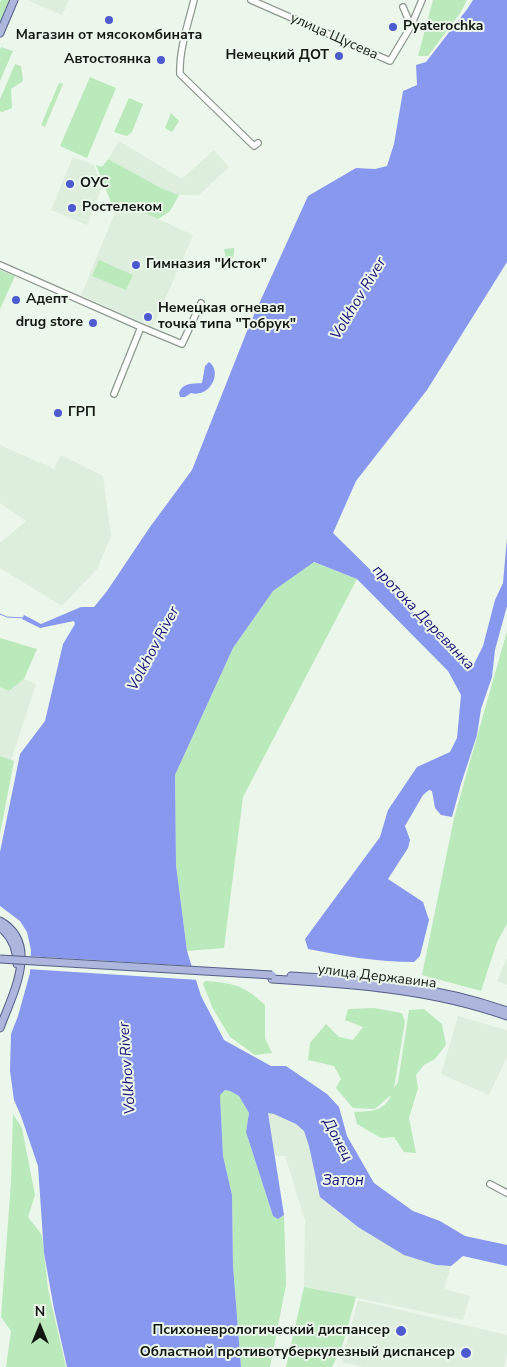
<!DOCTYPE html>
<meta charset="utf-8">
<style>
body{margin:0}
#map{position:relative;width:507px;height:1367px;overflow:hidden;background:#ecf7ec;font-family:"Nunito Sans",sans-serif}
canvas{display:block}
.north{position:absolute;left:15px;top:1302px;width:50px;height:50px;-webkit-text-stroke:4px #ecf7ec;paint-order:stroke;rotate:0deg;font-size:14px;font-weight:700;line-height:20px;text-align:center;color:#131713}
.north::after{content:'';display:block;margin:auto;width:18px;height:22px;background:#131713;clip-path:polygon(50% 0,100% 100%,50% 72%,0 100%)}
</style>
<div id="map">
<canvas width="507" height="1367"></canvas>
<div class="north">N</div>
</div>
<script>
const ctx = document.querySelector('canvas').getContext('2d');
ctx.lineJoin = 'round';
function fillPath(path, color) { ctx.fillStyle = color; ctx.fill(path, 'evenodd'); }
function trace(path, color, width, dash) { ctx.strokeStyle = color; ctx.lineWidth = width; ctx.lineCap = dash ? 'butt' : 'round'; ctx.setLineDash(dash || []); ctx.stroke(path); }
function write(font, color, halo, rows, align = 'center') {
  ctx.font = font + ' "Nunito Sans",sans-serif'; ctx.lineWidth = 4; ctx.setLineDash([]); ctx.textBaseline = 'middle'; ctx.strokeStyle = halo; ctx.fillStyle = color; for (const [text, x, y, turn = 0] of rows) {
    ctx.save(); ctx.translate(x, y); ctx.rotate((+turn || 0) * Math.PI / 180); ctx.textAlign = isNaN(turn) ? turn : align; if (halo) ctx.strokeText(text, 0, 0); ctx.fillText(text, 0, 0); ctx.restore();
  }
}
fillPath(new Path2D(`
 M27 0H69L62 15Z
 M119 141 182 179 214 150 229 167 199 195H179L163 189 108 159Z
 M73 157 94 165 102 187 87 225 51 210Z
 M120 201 193 235 153 327 81 295Z
 M0 445 54 469 61 455 103 476 111 536 97 569 62 606 0 568V543L26 521 0 503Z
 M24 679 36 684 0 794V687L10 691Z
 M507 958V985L497 981Z
 M458 1016 507 1030V1057L489 1095 441 1074Z
 M267 1113 274 1114 296 1124 304 1131 334 1209 358 1227 436 1265 451 1266 444 1289 470 1296 463 1320 304 1287 305 1220 285 1156H275Z
 M358 1300 507 1335V1354L504 1367H363L342 1362Z`), '#ded');
fillPath(new Path2D(`
 M1 0H12L0 29V3Z
 M433 0H467L461 12 428 56H418Z
 M1 47 13 51 0 81V50Z
 M15 64 21 66 23 81 11 89 12 108 2 112 0 111V99Z
 M90 77 116 88 87 158 60 146Z
 M59 83 63 84 45 127 41 125Z
 M129 98 143 104 132 132 127 136 114 132Z
 M171 113 179 121 172 132 165 128Z
 M108 159 163 189 179 195 170 211 158 219 120 201 115 212 96 165 102 167Z
 M234 248C235 253 232 263 227 265L224 249Z
 M99 260 133 275 126 290 92 276Z
 M0 270 15 276 0 309Z
 M313 562 357 579 243 797 224 948 187 951 176 865 175 775 233 648 273 591Z
 M507 631V924L497 942 481 991 422 975 454 818Z
 M0 638 37 649 24 679 9 691 0 687Z
 M0 756 14 761 0 834Z
 M205 981C233 983 244 985 265 1005V1038L272 1053 255 1055 230 1037 213 1009 203 984Z
 M374 1008 402 1013 405 1022 394 1088 398 1082 409 1010 424 1009 442 1024 446 1045 435 1059 424 1065 416 1075 418 1088 409 1118 416 1153 404 1152 394 1137 381 1138 357 1124 354 1112C371 1111 384 1112 391 1095L375 1109 353 1108 336 1088 341 1079 334 1066 308 1060 310 1043 326 1024 339 1037 353 1040 363 1027 345 1020 348 1009Z
 M225 1090 230 1091 239 1096 249 1113 246 1132 273 1216 278 1219 284 1215 286 1285 270 1367H241L233 1266 232 1195 223 1156 220 1095Z
 M13 1114 22 1128 35 1195 28 1217 42 1235 48 1289 66 1367H6L11 1331 1 1317 11 1182Z
 M304 1287 356 1297 342 1347 332 1367H286Z`), '#bae9bb');
fillPath(new Path2D(`
 M473 0H507V262L427 390 356 481 333 533 463 661 473 666 483 646 495 600 503 583 507 538V606L495 650 492 677 481 709 477 735 461 784 452 817 441 815 435 808 432 791 429 790 423 795 405 826 410 840 408 848 388 879 423 902 429 920 420 956 414 962C378 962 343 956 308 949L305 939 380 837 388 810 417 767 450 752 457 738 461 695 448 671 357 579 314 562 273 591 233 648 175 775 176 865 187 951 201 996 224 1040 271 1066H286L327 1094 339 1107 347 1136 374 1183 413 1211 440 1221 465 1236 507 1245V1266L463 1256 451 1266 436 1265 404 1255 358 1227 320 1197 309 1146 304 1131 296 1124 274 1114 268 1113 284 1215 278 1219 273 1216 246 1132 249 1113 239 1096 230 1091 225 1090 220 1095 223 1156 232 1195 233 1266 241 1367H67L54 1309 44 1253 38 1166 21 1116 14 1100 10 1071 11 1034 18 1016 30 973 31 950 27 932 20 921 0 906V852L20 754 45 721 63 644 75 624 74 621 40 628 22 619 24 615 41 624 81 607H94L107 591 150 527 192 470 249 326 308 196 356 168 375 169 387 166 394 144 403 91 417 85 416 65 426 62 468 8Z
 M209 362C223 372 210 398 191 393L185 397H180L179 393C183 382 193 384 202 383L205 366Z`), '#8798ee');
fillPath(new Path2D(`
 M28 956 194 966 199 980 27 969Z`), '#ecf7ec');
trace(new Path2D(`
 M0 614 7 617 24 618`), '#8798ee', 1);
const minor = new Path2D(`
 M194 0C188 24 179 50 180 74L254 146 258 143
 M251 0 390 61 411 26 422 0
 M403 7 411 26
 M0 265 141 327 114 394
 M141 327 182 344 201 303
 M490 1184 507 1193`);
const major = new Path2D(`
 M0 33 14 0
 M0 921C41 944 12 995 0 1028
 M0 927C12 937 17 949 17 964
 M291 976C365 980 437 986 507 1011
 M272 979C352 984 431 989 507 1016`);
trace(minor, '#8c978d', 8);
trace(major, '#545e87', 9);
trace(minor, '#fff', 5.5);
trace(major, '#adb6dc', 7);
const majorBridge = new Path2D(`
 M0 959 272 975`);
trace(majorBridge, '#545e87', 9, []);
trace(majorBridge, '#adb6dc', 7);
for (const [x, y, r, color] of [
 [109,20,5,"#4e5bd0"],
 [393,27,5,"#4e5bd0"],
 [339,56,5,"#4e5bd0"],
 [161,60,5,"#4e5bd0"],
 [70,184,5,"#4e5bd0"],
 [72,208,5,"#4e5bd0"],
 [136,265,5,"#4e5bd0"],
 [16,300,5,"#4e5bd0"],
 [148,317,5,"#4e5bd0"],
 [93,323,5,"#4e5bd0"],
 [58,413,5,"#4e5bd0"],
 [401,1331,6,"#4e5bd0"],
 [466,1353,6,"#4e5bd0"]
]) { const dot = new Path2D(); dot.arc(x, y, r, 0, 2 * Math.PI); ctx.fillStyle = color; ctx.fill(dot); trace(dot, '#ecf7ec', 2); }
write('bold 14px', '#131713', '#ecf7ec', [
 ["Pyaterochka",403,27],
 ["Магазин от мясокомбината",109,36,"center"],
 ["Немецкий ДОТ",329,56,"right"],
 ["Автостоянка",151,60,"right"],
 ["ОУС",80,184],
 ["Ростелеком",82,208],
 ["Гимназия \"Исток\"",146,265],
 ["Адепт",26,300],
 ["Немецкая огневая",158,309],
 ["точка типа \"Тобрук\"",158,325],
 ["drug store",83,323,"right"],
 ["ГРП",68,413],
 ["Психоневрологический диспансер",390,1331,"right"],
 ["Областной противотуберкулезный диспансер",455,1353,"right"]
], 'left');
write('14px', '#131713', '#ecf7ec', [
 ["улица Щусева",334,37,24],
 ["улица Державина",377,977,7]
]);
write('italic 15px', '#1a1174', '#ecf7ec', [
 ["Volkhov River",359,299,-59],
 ["протока Деревянка",423,618,46],
 ["Volkhov River",154,649,-62],
 ["Volkhov River",128,1068,-94],
 ["Донец",337,1140,62],
 ["Затон",343,1181]
]);
</script>
